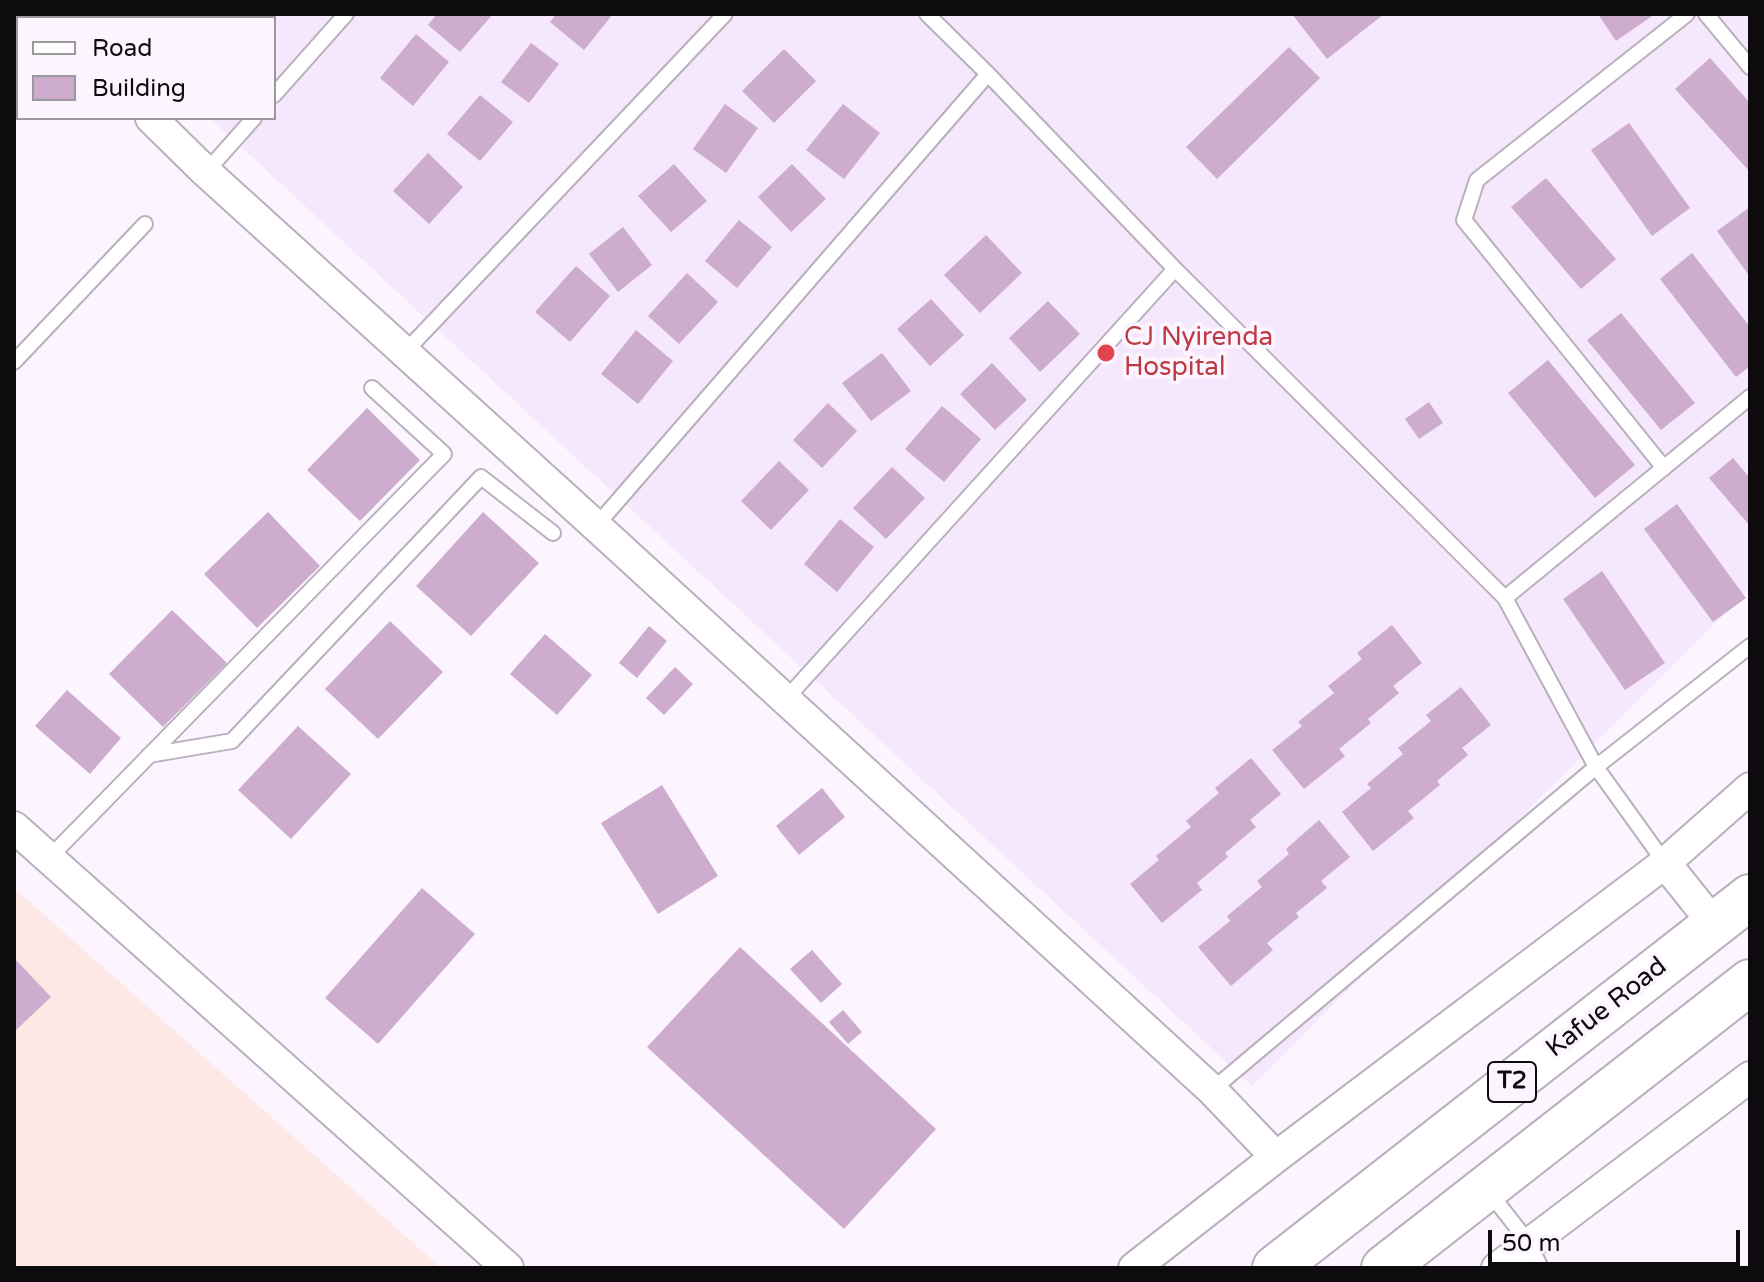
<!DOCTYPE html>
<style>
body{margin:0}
#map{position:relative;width:1764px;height:1282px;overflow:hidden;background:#fcf4fe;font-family:"Varela Round",sans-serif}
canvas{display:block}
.frame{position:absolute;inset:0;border:16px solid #0e0b0f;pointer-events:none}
.legend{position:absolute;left:16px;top:16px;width:260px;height:104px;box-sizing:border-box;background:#fcf4fe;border:2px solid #9d979e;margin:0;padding:10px 14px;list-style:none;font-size:24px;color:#0e0b0f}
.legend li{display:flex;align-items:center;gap:16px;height:40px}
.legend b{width:40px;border:2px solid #9d979e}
.scale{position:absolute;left:1488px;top:1230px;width:252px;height:36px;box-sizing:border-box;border:4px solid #0e0b0f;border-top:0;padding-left:10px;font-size:24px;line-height:28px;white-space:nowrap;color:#0e0b0f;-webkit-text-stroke:6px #fcf4fe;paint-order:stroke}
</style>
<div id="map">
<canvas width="1764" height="1282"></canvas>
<div class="frame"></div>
<ul class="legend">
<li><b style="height:10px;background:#fff"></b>Road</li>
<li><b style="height:22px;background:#cdacce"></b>Building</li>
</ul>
<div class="scale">50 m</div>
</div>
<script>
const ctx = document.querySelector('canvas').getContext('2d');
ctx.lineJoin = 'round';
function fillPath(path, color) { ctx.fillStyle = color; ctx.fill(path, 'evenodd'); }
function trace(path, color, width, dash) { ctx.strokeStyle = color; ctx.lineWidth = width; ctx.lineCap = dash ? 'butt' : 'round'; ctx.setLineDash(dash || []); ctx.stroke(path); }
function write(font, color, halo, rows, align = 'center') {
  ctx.font = font + ' "Varela Round",sans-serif'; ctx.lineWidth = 8; ctx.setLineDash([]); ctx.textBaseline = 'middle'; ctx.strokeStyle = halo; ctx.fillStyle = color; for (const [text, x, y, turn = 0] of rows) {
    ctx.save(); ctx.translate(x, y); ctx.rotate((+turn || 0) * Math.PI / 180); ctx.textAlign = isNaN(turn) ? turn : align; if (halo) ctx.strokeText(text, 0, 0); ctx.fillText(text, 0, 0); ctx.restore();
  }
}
fillPath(new Path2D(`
 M14 888 441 1268H14Z`), '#fde8e5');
fillPath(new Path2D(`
 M98 14H1750V588L1252 1086 210 118H274V18H103Z`), '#f5e8fc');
fillPath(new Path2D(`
 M437 14H493L460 52 428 25Z
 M556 14H613L584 50 550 22Z
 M1292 14H1384L1327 59Z
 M1598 14H1655L1616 41Z
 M416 34 449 62 413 106 380 78Z
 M531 43 559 64 529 103 501 82Z
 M1289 47 1320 78 1217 179 1186 147Z
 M784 49 816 81 774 123 742 91Z
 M1710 58 1750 103V172L1675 89Z
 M18 89V117L14 113V93Z
 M480 95 513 122 480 161 447 134Z
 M725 104 758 128 726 173 693 149Z
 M843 104 880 133 844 179 806 150Z
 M1629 123 1690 208 1652 236 1591 150Z
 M428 153 463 187 429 224 393 191Z
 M674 164 707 201 671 232 638 196Z
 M792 164 826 199 791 232 758 197Z
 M1546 178 1616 259 1581 289 1511 207Z
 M1750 207V277L1717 231Z
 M739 220 772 247 737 288 705 261Z
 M623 227 652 265 618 292 589 254Z
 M986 235 1022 273 980 313 944 275Z
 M1692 253 1750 327V366L1736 377 1660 279Z
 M576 266 610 296 570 342 535 312Z
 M687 273 718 302 679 344 648 316Z
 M931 299 964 335 930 366 897 329Z
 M1048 301 1080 334 1040 372 1009 338Z
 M1621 313 1695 403 1661 430 1587 340Z
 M636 330 673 361 638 404 601 374Z
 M882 353 911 391 871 421 842 383Z
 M1548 360 1635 465 1595 498 1508 393Z
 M992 363 1027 400 995 430 960 394Z
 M1429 402 1443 423 1419 439 1405 419Z
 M828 403 857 431 822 468 793 440Z
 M942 406 981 439 944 482 905 449Z
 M367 408 420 460 360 521 307 470Z
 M1733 458 1750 478V526L1709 478Z
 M779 461 809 490 771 530 741 501Z
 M892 467 925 498 886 539 853 508Z
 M1677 504 1746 598 1713 622 1644 529Z
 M268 512 320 566 257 628 204 574Z
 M483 512 539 563 471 636 416 586Z
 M840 519 874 547 837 592 804 564Z
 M1602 571 1665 663 1625 690 1563 599Z
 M172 610 227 663 163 727 109 674Z
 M390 621 443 672 378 739 325 689Z
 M1392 625 1422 663 1393 686 1399 693 1368 719 1371 723 1339 749 1345 756 1304 789 1272 750 1302 726 1298 722 1334 693 1328 686 1362 659 1357 653Z
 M649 626 667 641 637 678 619 663Z
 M545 634 592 675 557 715 510 674Z
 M675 667 693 684 664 715 646 698Z
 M1461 687 1491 725 1462 748 1468 755 1437 781 1440 785 1408 811 1414 818 1373 851 1342 812 1371 788 1367 784 1403 754 1398 748 1431 721 1426 715Z
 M67 690 121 738 90 774 35 726Z
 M298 726 351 774 291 839 238 790Z
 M1251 758 1281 794 1250 820 1256 827 1225 853 1228 857 1197 883 1202 890 1162 923 1130 884 1159 860 1156 856 1191 827 1186 821 1219 793 1215 788Z
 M662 785 718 876 658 914 601 823Z
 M822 788 845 817 799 855 776 826Z
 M1319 820 1350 857 1321 881 1327 888 1296 913 1299 917 1267 943 1273 950 1231 986 1198 947 1230 921 1227 916 1262 887 1257 881 1289 854 1286 849Z
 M422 888 475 934 378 1044 325 998Z
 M740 947 936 1129 844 1229 647 1047Z
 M812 950 842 984 821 1003 790 969Z
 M14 958 51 997 14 1032Z
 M843 1010 862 1032 848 1044 829 1022Z`), '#cdacce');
const lane = new Path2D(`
 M927 14 988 74 1175 269 1505 598 1596 767 1665 863
 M1706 14 1750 67
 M274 95 346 14
 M206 172 254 118
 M404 353 725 14
 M14 362 145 224
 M1664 468 1464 220 1477 180 1687 14
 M596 526 988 74
 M1505 598 1750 397
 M785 700 1175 269
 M149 755 232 741 481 477 553 533
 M49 858 444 454 372 388
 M1212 1090 1596 767 1750 646
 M1489 1192 1529 1243 1541 1268`);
const street = new Path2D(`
 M46 14 50 18
 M151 118 206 172 596 526 1212 1090 1276 1157
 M14 827 508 1268
 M1665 863 1750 788
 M1134 1268 1276 1157 1665 863 1714 924
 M1497 1268 1750 1077`);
const primary = new Path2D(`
 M1275 1268 1750 897
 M1384 1268 1750 982`);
trace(lane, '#b9b0bc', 18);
trace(street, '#b9b0bc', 34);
trace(primary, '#b9b0bc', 48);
trace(lane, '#fff', 14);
trace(street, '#fff', 30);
trace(primary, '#fff', 44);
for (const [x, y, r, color] of [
 [1106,353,10,"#e0444e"]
]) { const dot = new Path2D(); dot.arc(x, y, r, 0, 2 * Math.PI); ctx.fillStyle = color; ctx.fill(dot); trace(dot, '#fcf4fe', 3); }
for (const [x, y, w] of [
 [1512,1082,48]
]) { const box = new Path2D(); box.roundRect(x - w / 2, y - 20, w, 40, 6); ctx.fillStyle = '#fcf4fe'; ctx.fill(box); trace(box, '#0e0b0f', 2); }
write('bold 24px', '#0e0b0f', null, [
 ["T2",1512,1082]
]);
write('26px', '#be3a42', '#fcf4fe', [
 ["CJ Nyirenda",1124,338],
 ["Hospital",1124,368]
], 'left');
write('26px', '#0e0b0f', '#fcf4fe', [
 ["Kafue Road",1607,1008,-38]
]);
</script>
